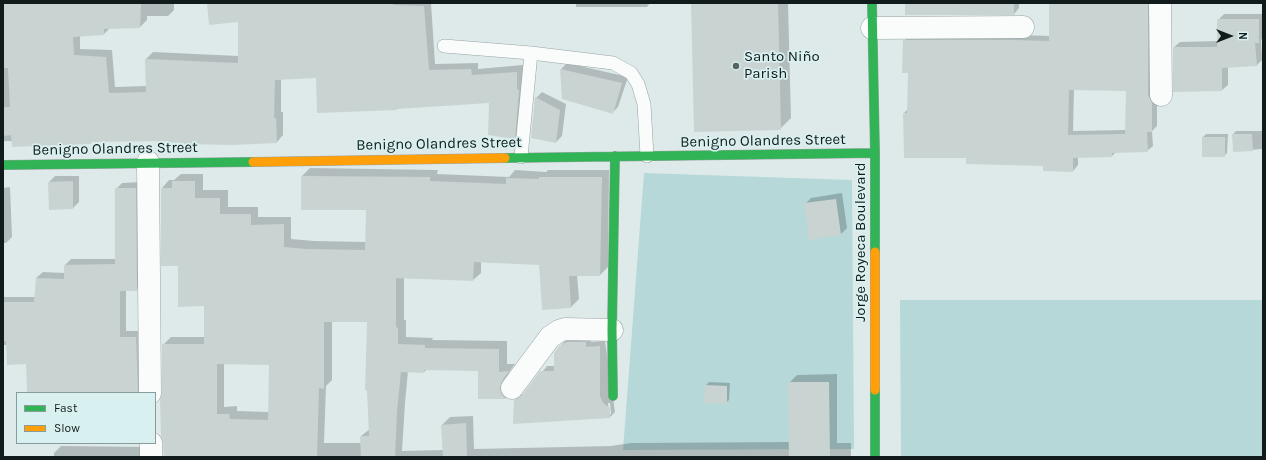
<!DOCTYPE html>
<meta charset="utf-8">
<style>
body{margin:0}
#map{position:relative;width:1266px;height:460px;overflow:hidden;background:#deeaea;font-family:Karla,sans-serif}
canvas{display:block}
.frame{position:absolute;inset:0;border:4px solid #121b1b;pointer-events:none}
.legend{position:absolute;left:16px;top:392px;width:140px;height:52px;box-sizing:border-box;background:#d8f0ef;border:1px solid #899b9a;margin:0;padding:5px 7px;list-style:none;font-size:12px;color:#121b1b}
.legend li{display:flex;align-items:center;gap:8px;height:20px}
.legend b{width:20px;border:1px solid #899b9a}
.north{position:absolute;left:1210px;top:16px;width:40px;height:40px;-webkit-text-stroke:3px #d8f0ef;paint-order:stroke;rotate:90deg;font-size:11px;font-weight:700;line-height:16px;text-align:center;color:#121b1b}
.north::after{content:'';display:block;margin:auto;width:14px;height:18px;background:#121b1b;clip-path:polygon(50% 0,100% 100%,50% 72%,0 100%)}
</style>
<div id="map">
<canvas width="1266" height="460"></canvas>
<div class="frame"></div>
<ul class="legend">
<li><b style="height:5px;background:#30b455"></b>Fast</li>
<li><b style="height:5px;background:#ff9f0a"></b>Slow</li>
</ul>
<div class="north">N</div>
</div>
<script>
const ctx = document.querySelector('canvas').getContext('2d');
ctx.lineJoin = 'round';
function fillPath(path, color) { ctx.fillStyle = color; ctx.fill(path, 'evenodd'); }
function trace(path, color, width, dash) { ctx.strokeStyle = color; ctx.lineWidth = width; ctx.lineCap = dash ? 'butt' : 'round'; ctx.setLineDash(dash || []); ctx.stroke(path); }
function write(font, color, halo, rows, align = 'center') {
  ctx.font = font + ' Karla,sans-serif'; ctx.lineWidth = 3.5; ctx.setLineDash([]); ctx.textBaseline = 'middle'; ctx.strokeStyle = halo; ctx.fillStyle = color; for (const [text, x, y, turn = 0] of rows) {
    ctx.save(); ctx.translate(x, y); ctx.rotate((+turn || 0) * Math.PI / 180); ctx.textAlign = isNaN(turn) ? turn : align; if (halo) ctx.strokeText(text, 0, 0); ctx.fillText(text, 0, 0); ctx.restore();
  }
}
fillPath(new Path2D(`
 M644 173 852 180 854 449 623 450Z
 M900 300H1263V457H901Z`), '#b6d8d8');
fillPath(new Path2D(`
 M3 3H174V10L168 16H147V20L140 27 110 28 104 34 80 36V49L112 50 115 87 146 86V59L153 52 239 56V21L208 3H431L435 64 478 63V69L523 65 521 132 514 138 490 102 317 77 281 79V112H283V135L277 142 169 140 93 141 91 143 3 141Z
 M576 3H650L647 7H576Z
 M692 3H788L791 118 780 129Z
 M906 3H1019V8L1014 14Z
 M1050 3H1152L1157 98V126L1152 131 1153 146 1147 151 1116 152 1112 156 1078 157V165L1073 171 1044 165 967 157 904 113 908 109 909 72 904 41 910 35H1019L1050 36ZM1074 89 1127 90 1126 130 1073 131Z
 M1224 14H1263V38L1261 40 1262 60 1257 65 1228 67V85L1222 90 1174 91V47L1180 42 1218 41V20Z
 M567 63 628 77 618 107 612 113 561 69Z
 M542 92 566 104 562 136 556 142 536 98Z
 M1236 131H1263V149L1234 151 1233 134Z
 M1206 134H1228L1227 153 1224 156 1203 137Z
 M310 168 438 170 437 174 509 177 515 170 546 172 548 170H609L608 267 600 275H577L579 299 571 307 543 309 540 264 481 262V273L473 280 404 278V320H406V337L433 338 432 340 507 341V364H515L509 372 507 378 513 390 506 398H479V370L427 369 424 372 408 371 405 403 402 451 443 450 442 425 450 417 473 416 474 449 611 446 631 443 790 442 789 383 797 375 837 374V443H851V457H164L163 345 171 337H205L206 305 179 265 162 188 169 180H174L181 174H203V190H228V207H258V217H291V239L314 241 367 242V209H302V176ZM332 321H368L370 429 361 436V443H324L326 386 332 380ZM224 363 270 364 269 412 237 411V406L224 407Z
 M55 176H79V202L73 208 49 182Z
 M141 182 142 284 136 290H126V331H142L146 393H28L27 363 7 345H3V297H36V278L43 272 65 273V265L71 259H116V189L122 183Z
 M10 187 12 237 6 243H3V188Z
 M842 193 847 228 841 234 805 204 811 198Z
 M573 337H591V342L605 341 615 412 610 417 514 423 515 400 520 395 524 394 547 366H555L559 347 565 341ZM608 403H610L611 414H609Z
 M709 382 730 383 729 400 726 403 706 385Z
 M61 446 146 447 149 457H54V453Z`), '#0003');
fillPath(new Path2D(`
 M3 3H141L140 28 104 29V35L73 37 74 55 106 57 109 93 146 92 145 59 238 63V22L209 25 207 3H393V5L424 6 429 70 471 69 472 75 517 72V89L519 90 515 139 488 135 489 103 397 109V110L317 113 316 78 275 80 274 118H276L277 143 233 145 184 144V143L168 142V141L91 142V144L12 147 11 135 3 136V107H10L8 68H3Z
 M691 3H778L781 130 694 132Z
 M905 3H1014V15H905Z
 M1049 3H1148V95L1152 103V132H1147L1148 152 1112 153V157L1073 158V172L1043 171V166L966 164V158H904L903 113H907L908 73H902L903 40H1013L1049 41ZM1069 90 1126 91 1125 134 1068 135Z
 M1217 19H1259V43H1255L1257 66 1222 68V91L1173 92V47H1217Z
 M560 69 622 83 613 114 562 99Z
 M535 97 560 110 556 143 531 138Z
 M1232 134H1252L1253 151 1233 152Z
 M1202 137H1225V157H1202Z
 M301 176 430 177V181L506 184V178L539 179V177H602L600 276H569L571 308 542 310 539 265 474 262 473 281 396 278V327L398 328V344L425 345V348L499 349V372L509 371 502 381 500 387 501 393 506 399H478V371L424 370V373L401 372 397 411 395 457H361L360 436H369L367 391 365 390 367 322H324V389L319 388 317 457H164L163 443 161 436 160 400 162 393V344H204V306L178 307V266H161V188H172V181H195V198H220V214H251V225L284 224V247L306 249 365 250 366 210H301ZM217 364 269 365 268 420 230 419 229 414H217Z
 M73 181V209L49 210 48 182Z
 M115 188H136L137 291H120V337H136L138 393H27L26 364 7 365 6 341H3V302H34L36 278 64 279V265L115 264Z
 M836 199 841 235 809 240 804 203Z
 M567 342H586V347L600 346V396L603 403 610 408V418L513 424 514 400 517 399 522 395 540 371H554V353L559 346Z
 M788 382H829L830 457H789Z
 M705 385 727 386V404L704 403Z
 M466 423 467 457H443L441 425Z`), '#c9d3d2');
const lane = new Path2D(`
 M444 46 531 53 613 63 631 73 638 84 644 104 647 156
 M521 157 531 53`);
const street = new Path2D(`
 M1160 3 1161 95
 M872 28 1023 27
 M148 162 150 393
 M512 388 550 337 559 331 565 329 612 330
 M151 443V457`);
const fast = new Path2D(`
 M872 3 875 153V252
 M505 158 875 153
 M3 165 253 162
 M875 390V457
 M613 396 612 330 615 156`);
const slow = new Path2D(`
 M253 162 505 158
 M875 252V390`);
trace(lane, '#99a2a2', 14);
trace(street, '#99a2a2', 23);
trace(fast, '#99a2a2', 10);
trace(slow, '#99a2a2', 10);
trace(lane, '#fafcfc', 13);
trace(street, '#fafcfc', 22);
trace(fast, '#30b455', 9);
trace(slow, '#ff9f0a', 9);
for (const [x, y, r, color] of [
 [736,66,4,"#596363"]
]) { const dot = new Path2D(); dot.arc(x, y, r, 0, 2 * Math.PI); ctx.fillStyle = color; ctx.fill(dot); trace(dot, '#d8f0ef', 1.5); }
write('15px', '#121b1b', '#d8f0ef', [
 ["Santo Niño",744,57],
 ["Parish",744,74]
], 'left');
write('15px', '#121b1b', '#d8f0ef', [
 ["Benigno Olandres Street",763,141,-1],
 ["Benigno Olandres Street",439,144,-1],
 ["Benigno Olandres Street",115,149,-1],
 ["Jorge Royeca Boulevard",861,242,-90]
]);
</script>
